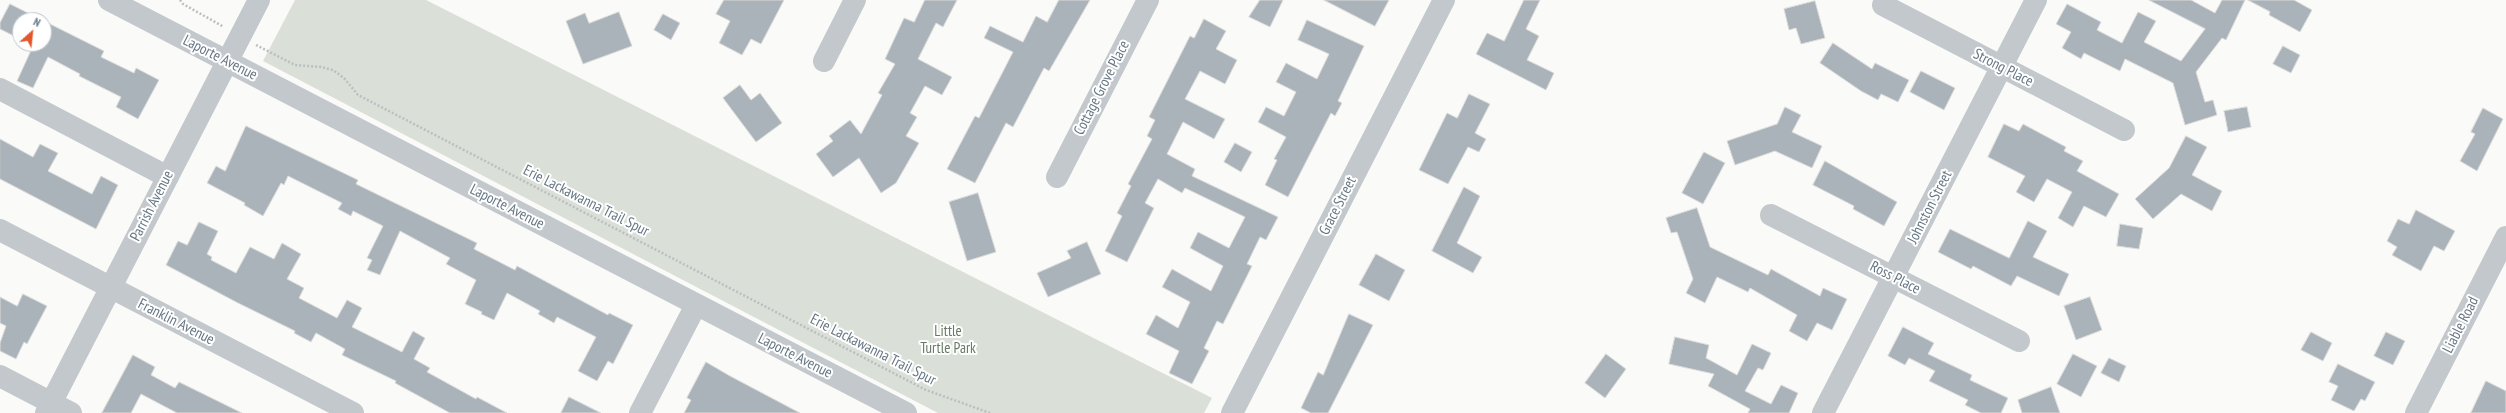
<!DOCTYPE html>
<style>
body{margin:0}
#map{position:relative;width:2506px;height:413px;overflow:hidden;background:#fafaf8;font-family:"PT Sans Narrow",sans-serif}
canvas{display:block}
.north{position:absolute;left:12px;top:12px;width:40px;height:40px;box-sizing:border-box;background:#fff;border:1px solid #c1c8cd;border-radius:50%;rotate:27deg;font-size:11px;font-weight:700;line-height:16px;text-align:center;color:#657683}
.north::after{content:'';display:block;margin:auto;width:14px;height:18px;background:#e4572e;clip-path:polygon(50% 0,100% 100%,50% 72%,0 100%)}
</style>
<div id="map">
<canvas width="2506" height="413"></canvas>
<div class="north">N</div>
</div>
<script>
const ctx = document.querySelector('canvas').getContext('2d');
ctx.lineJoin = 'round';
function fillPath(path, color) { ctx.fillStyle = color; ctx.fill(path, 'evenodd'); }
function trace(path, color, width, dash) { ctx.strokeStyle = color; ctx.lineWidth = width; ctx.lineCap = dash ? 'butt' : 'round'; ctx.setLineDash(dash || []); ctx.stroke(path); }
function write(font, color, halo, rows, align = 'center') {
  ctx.font = font + ' "PT Sans Narrow",sans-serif'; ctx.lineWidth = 4; ctx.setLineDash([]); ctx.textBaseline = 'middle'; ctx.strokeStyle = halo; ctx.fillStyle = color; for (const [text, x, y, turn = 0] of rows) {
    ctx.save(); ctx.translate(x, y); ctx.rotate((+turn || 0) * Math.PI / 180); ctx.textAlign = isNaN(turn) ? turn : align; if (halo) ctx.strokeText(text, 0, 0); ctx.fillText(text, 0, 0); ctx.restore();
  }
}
fillPath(new Path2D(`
 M295 0H426L1212 398 1204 413H938L263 61Z`), '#dadfd7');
const building = new Path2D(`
 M724 0H784L761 44 751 39 742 55 719 43 730 21 716 14Z
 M925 0H957L943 27 936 23 918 59 952 77 942 95 925 86 910 113 917 117 906 136 919 143 896 183 881 193 859 158 833 177 816 154 833 141 829 136 850 120 861 134 882 95 878 93 895 64 885 59 904 18 914 22Z
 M1059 0H1090L1049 71 1044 68 1013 127 1006 123 975 183 947 169 975 116 979 118 1013 52 984 38 990 26 1023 42 1036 16 1047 22Z
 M1260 0H1283L1270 27 1249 17Z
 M1324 0H1389L1375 26Z
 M1524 0H1540L1526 29 1539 36 1527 60 1554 73 1546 90 1476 54 1487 33 1504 41Z
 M2149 0H2191L2215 13 2222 0H2245L2226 40 2222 38 2196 72 2205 102 2213 100 2217 115 2185 125 2173 83 2125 59 2120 71 2084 53 2081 59 2062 48 2071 32 2056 24 2067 4 2101 22 2097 30 2122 43 2138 12 2156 21 2144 42 2181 61 2205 29Z
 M2248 0H2294L2312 10 2300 32 2269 15 2270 12Z
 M1815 1 1825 38 1801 44 1796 28 1789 30 1784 9Z
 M10 4 42 20H20V39L0 29V23Z
 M619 12 632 46 583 64 566 21 585 13 589 23Z
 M663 14 680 23 671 40 654 30Z
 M1204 19 1226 31 1216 49 1237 60 1225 84 1200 71 1185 99 1225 119 1214 139 1183 122 1167 154 1195 169 1192 176 1278 217 1266 240 1260 237 1247 264 1252 266 1223 324 1217 321 1204 348 1209 351 1192 384 1169 373 1179 351 1146 334 1156 315 1178 328 1190 302 1162 287 1172 269 1211 291 1223 266 1190 248 1198 232 1229 248 1245 217 1185 188 1182 193 1158 179 1145 203 1154 208 1127 262 1105 251 1122 216 1117 213 1131 186 1128 184 1152 139 1147 136 1155 120 1149 117 1190 36 1194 38Z
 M1307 20 1364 46 1338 101 1342 103 1335 116 1331 113 1288 197 1265 185 1277 160 1274 159 1286 137 1258 122 1266 107 1284 116 1296 92 1276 82 1286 63 1317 79 1329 54 1298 40Z
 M44 21 104 51 101 57 134 73 136 68 159 80 138 119 116 107 121 97 79 76 80 74 48 57 33 88 17 81 33 46 29 44H44Z
 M1833 43 1872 69 1875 63 1909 80 1898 102 1881 94 1878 100 1861 91 1820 63Z
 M2283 46 2300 55 2291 73 2273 64Z
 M1921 71 1955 88 1944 110 1910 92Z
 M740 85 751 100 760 93 782 123 756 142 723 98Z
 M1469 94 1490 104 1475 133 1486 139 1479 152 1468 147 1448 184 1419 170 1447 113 1457 118Z
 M1785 107 1801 115 1792 132 1822 146 1812 168 1775 151 1735 165 1727 141 1777 124Z
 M2247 107 2251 127 2228 132 2224 111Z
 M2483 108 2503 119 2477 171 2460 161 2475 134 2471 132Z
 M2004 124 2019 131 2023 124 2066 147 2064 151 2083 161 2077 171 2119 194 2106 217 2084 206 2073 227 2058 218 2072 192 2047 179 2034 202 2016 192 2025 176 1988 157Z
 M246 126 358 180 356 184 477 243 474 249 515 270 517 266 608 315 609 313 633 325 613 364 608 361 597 381 578 371 596 337 557 317 554 323 538 314 540 311 507 293 494 320 481 314 482 312 465 304 476 280 446 264 450 258 400 231 380 275 367 270 372 260 367 258 383 226 353 211 351 216 338 209 342 203 288 176 284 185 281 183 263 216 244 205 245 203 207 183 216 166 225 171Z
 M2186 136 2207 147 2192 175 2222 191 2212 211 2181 194 2153 219 2135 199 2169 168Z
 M0 139 33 157 40 144 58 153 48 171 92 194 101 176 118 185 96 229 0 179Z
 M1235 143 1252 152 1241 172 1224 162Z
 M1704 152 1725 163 1703 204 1682 193Z
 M1825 161 1897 202 1884 226 1853 209 1854 206 1813 185Z
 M1464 187 1480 196 1457 243 1482 257 1473 273 1432 251Z
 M978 193 996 252 967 261 949 202Z
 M1697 208 1710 247 1768 275 1771 269 1820 296 1823 288 1847 299 1832 330 1817 323 1807 341 1789 331 1797 315 1750 288 1748 292 1717 277 1705 303 1686 293 1693 279 1677 232 1671 233 1666 218Z
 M2416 210 2455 231 2444 251 2434 246 2421 271 2392 255 2397 247 2387 241 2398 219 2409 224Z
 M2028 221 2047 231 2033 257 2069 274 2059 296 2017 276 2011 286 1973 266 1971 269 1938 252 1950 229 2009 258Z
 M199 222 218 231 207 254 212 257 211 260 236 273 250 247 274 259 282 243 301 254 287 279 304 288 299 298 337 318 347 300 362 308 352 327 402 352 413 331 425 338 414 359 430 368 427 372 476 399 477 397 507 413H450L395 383 396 381 342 355 345 349 316 333 311 342 294 333 295 331 238 303 166 265 178 241 187 245Z
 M2120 224 2143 228 2139 249 2117 246Z
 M1087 242 1101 274 1048 297 1037 273 1071 258 1067 251Z
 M1376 254 1405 270 1389 301 1359 285Z
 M23 294 47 306 27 344 24 342 16 359 0 351V343L6 326 0 323V297L17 306Z
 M2090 297 2102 330 2076 340 2064 306Z
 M1349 314 1373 325 1328 413H1311L1301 408 1318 372 1323 375Z
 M1903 327 1934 343 1928 354 1972 375 1970 380 2008 398 2001 413H1981L1965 405 1968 400 1929 381 1935 371 1909 358 1905 365 1888 356Z
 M2311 332 2332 343 2323 361 2301 350Z
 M2386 332 2405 341 2393 365 2374 356Z
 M1675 337 1709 345 1706 358 1737 375 1752 344 1771 353 1763 370 1758 368 1745 391 1771 404 1781 385 1798 393 1789 413H1748L1750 409 1708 386 1714 374 1669 364Z
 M1606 354 1626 369 1605 398 1585 383Z
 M2073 354 2097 366 2081 397 2057 384Z
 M133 355 155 367 151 375 175 388 179 382 242 413H177L141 394 131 413H102Z
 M2109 358 2126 366 2119 382 2101 373Z
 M706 362 730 376 800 413H684L691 400 687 398Z
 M2338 364 2375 382 2365 401 2361 399 2354 411 2331 400 2338 386 2329 382Z
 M2486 381 2506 391V413H2471Z
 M2051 387 2060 413H2022L2018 400Z
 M569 397 601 413H561Z`);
fillPath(building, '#aab3b9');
trace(building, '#dcdcda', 1);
trace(new Path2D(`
 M180 0 183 4 224 27
 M256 45 295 65 321 67 333 70 344 78 358 95 926 390 990 413`), '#bbbfc2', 2.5, [2, 2]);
trace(new Path2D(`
 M109 0 906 413
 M1883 5 2124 130
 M824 61 855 0
 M0 89 168 177
 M1057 177 1148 0
 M1771 215 2019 341
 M0 230 353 413
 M0 376 71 413
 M46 413 259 0
 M640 413 696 305
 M1232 413 1444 0
 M1823 413 2036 0
 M2416 413 2506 237`), '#c3c8cc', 22);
write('15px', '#657683', '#fff', [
 ["Laporte Avenue",220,58,27],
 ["Strong Place",2003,68,27],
 ["Cottage Grove Place",1102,88,-63],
 ["Erie Lackawanna Trail Spur",586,201,27],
 ["Parrish Avenue",152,206,-63],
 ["Grace Street",1338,206,-63],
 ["Laporte Avenue",507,207,27],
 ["Johnston Street",1930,207,-63],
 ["Ross Place",1895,278,27],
 ["Franklin Avenue",176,322,27],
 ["Liable Road",2461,325,-63],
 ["Erie Lackawanna Trail Spur",873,350,27],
 ["Laporte Avenue",795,356,27]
]);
write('15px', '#687a64', '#fff', [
 ["Little",948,332],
 ["Turtle Park",948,349]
]);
</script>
